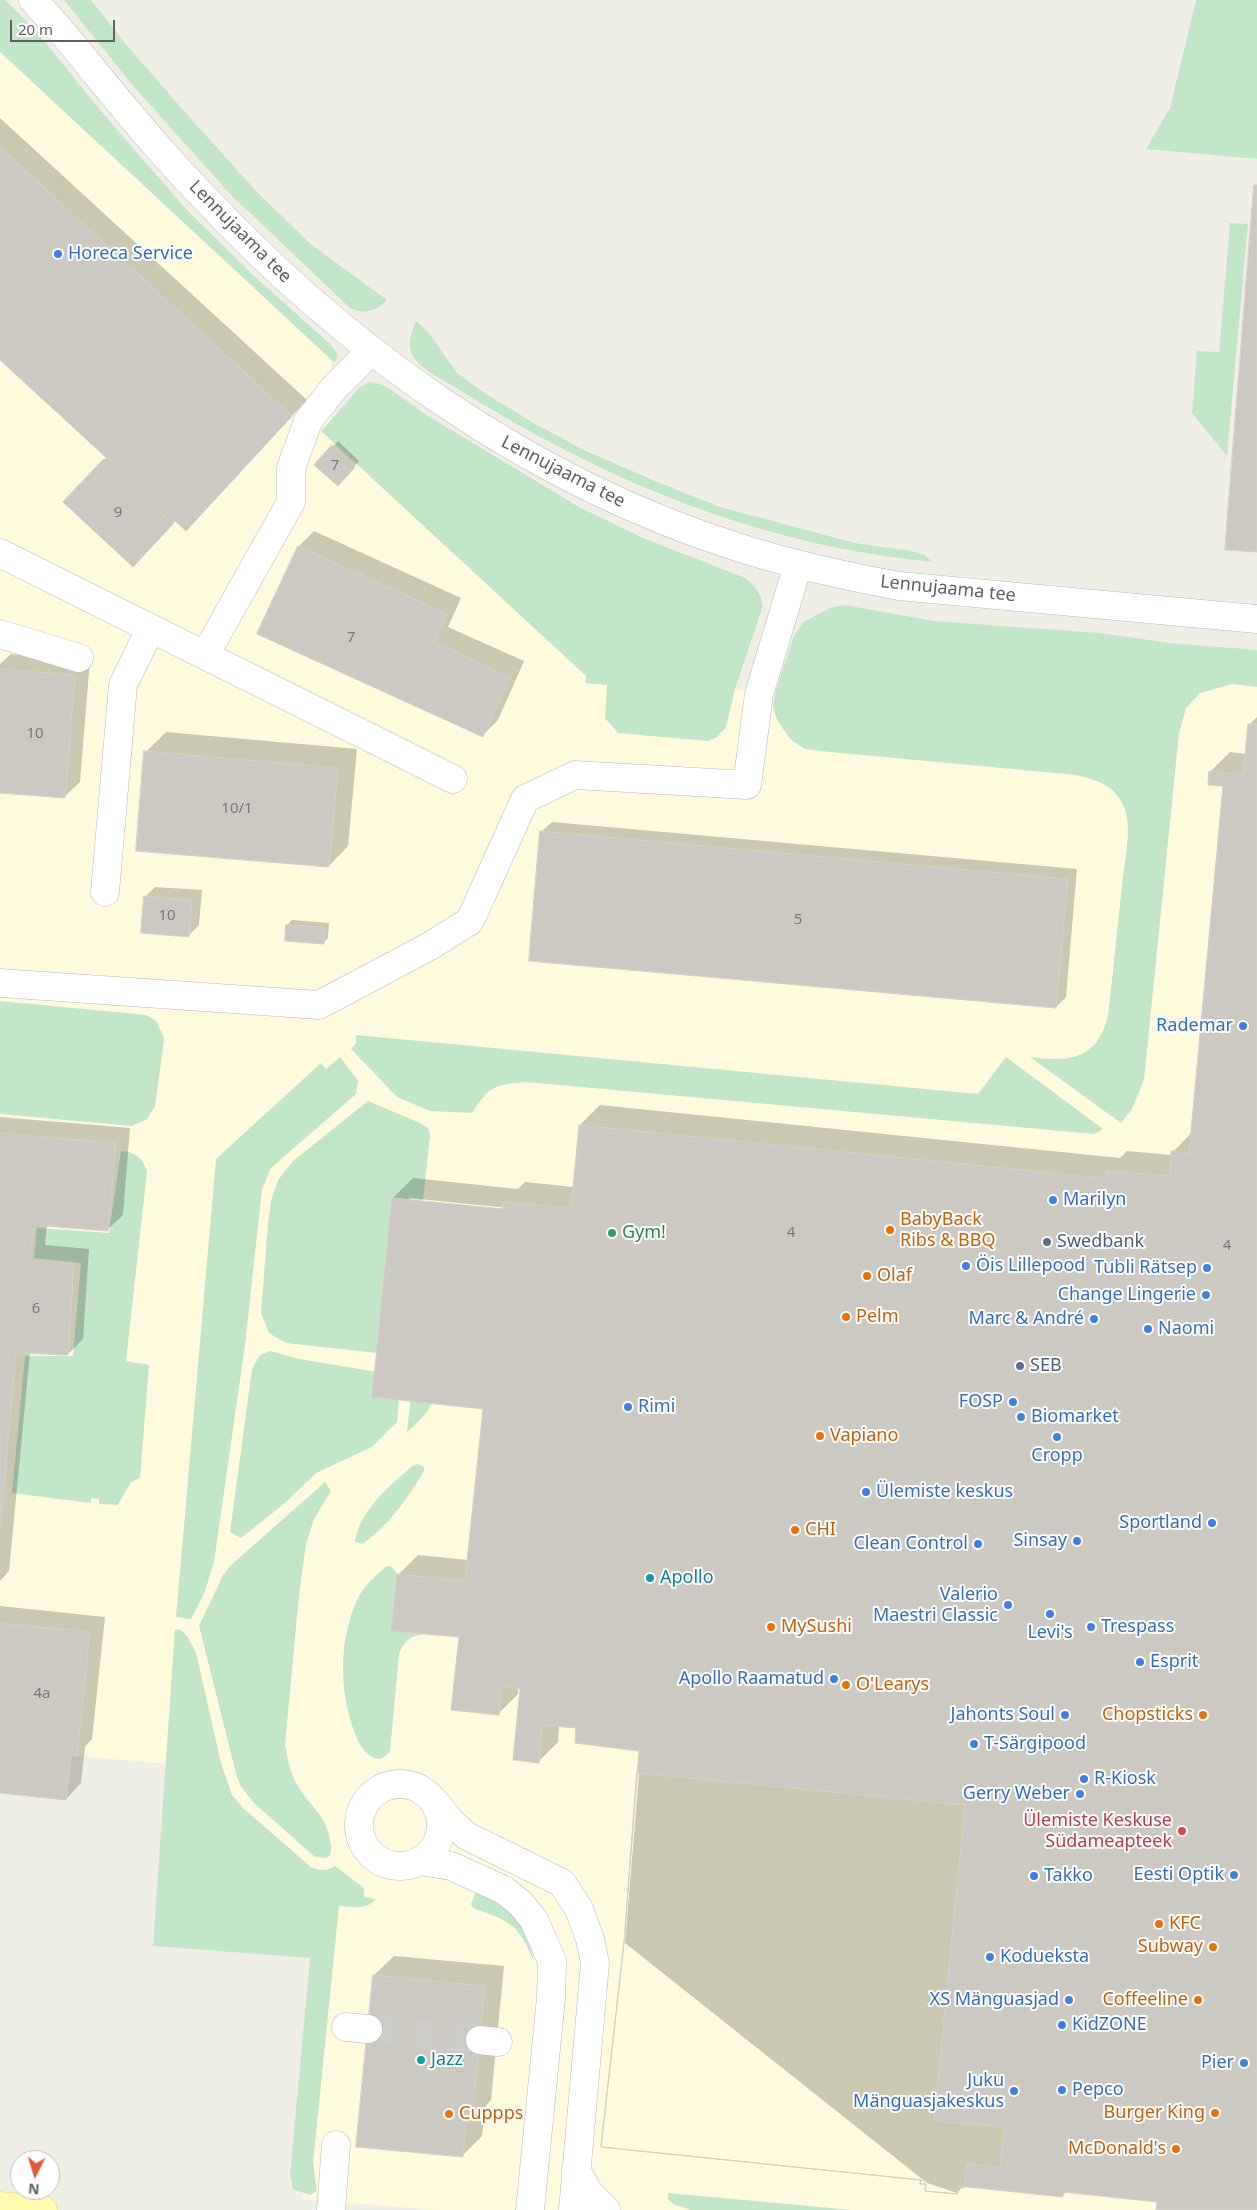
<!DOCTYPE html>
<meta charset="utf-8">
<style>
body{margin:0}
#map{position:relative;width:1257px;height:2210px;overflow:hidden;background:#f0efe6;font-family:"Noto Sans",sans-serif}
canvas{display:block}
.north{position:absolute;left:10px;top:2150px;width:50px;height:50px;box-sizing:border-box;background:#fff;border:1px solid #bfbfc2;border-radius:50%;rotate:185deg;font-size:14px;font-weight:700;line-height:20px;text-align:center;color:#5e6066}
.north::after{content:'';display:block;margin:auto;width:18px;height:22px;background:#e65a36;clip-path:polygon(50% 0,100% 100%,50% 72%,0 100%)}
.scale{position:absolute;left:10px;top:20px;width:105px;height:22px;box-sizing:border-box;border:2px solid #5e6066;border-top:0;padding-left:6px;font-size:15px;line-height:18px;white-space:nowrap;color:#5e6066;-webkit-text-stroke:4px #fff;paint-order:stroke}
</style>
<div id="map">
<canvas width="1257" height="2210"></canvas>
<div class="north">N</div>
<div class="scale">20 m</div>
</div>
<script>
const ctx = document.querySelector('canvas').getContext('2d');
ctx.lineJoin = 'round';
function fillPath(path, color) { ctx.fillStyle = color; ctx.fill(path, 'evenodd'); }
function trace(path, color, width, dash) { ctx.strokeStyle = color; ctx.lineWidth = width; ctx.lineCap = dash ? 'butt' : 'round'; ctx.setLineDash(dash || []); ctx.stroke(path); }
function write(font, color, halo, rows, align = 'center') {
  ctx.font = font + ' "Noto Sans",sans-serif'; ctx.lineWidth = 4; ctx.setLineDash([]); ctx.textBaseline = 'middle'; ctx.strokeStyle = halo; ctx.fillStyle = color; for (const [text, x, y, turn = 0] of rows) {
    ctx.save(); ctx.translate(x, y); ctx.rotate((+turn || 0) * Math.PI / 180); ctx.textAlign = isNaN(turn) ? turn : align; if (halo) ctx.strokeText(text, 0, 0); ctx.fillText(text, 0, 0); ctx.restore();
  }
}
fillPath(new Path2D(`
 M0 52 331 360 332 438 586 676 1154 728 1161 661 1257 673V2210H436L303 2199 316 1954 162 1915 166 1764 0 1749Z`), '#fdfade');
fillPath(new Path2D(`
 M0 0H5L37 32 101 111 186 209 252 274 330 344 337 353V359L334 362 0 52Z
 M64 0H91L130 49 192 120 259 194 312 245 387 300C378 311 363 315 350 308L231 195 134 87Z
 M1196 0H1257V159L1146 149 1170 108Z
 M1230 223 1248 224 1227 456 1192 413 1197 351 1219 352Z
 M416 321 428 332 457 373 486 394 532 422 584 450 655 481 720 507 855 543 911 551 925 555 932 562C878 556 824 547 772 532 663 502 559 452 463 392 449 383 423 371 414 358 406 346 411 333 416 321Z
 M370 382 380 384 390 389 428 416 579 507 643 538 743 577C755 585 760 591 763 606L735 689 726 727 717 737 708 741 618 733 605 718 607 685 586 683V676L321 431 360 387Z
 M845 605 934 621 1099 633 1170 643 1257 650V687L1232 684 1200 693 1186 708 1179 733 1144 1080 1132 1109 1121 1123 1030 1057C1070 1062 1097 1060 1108 1016 1113 973 1117 930 1122 886 1124 865 1133 826 1124 807 1115 785 1097 780 1076 775L820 751 805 749 791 740 777 720 773 707 775 693 794 635 805 621 830 608Z
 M0 1001 146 1015 156 1021 164 1038 163 1048 155 1106 147 1119 132 1126 0 1114Z
 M356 1035 978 1094 1006 1057 1103 1129 1094 1134 527 1082C494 1085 490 1085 472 1113L430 1111 397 1097 351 1049 356 1043Z
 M340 1057 358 1081 356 1094 271 1168 262 1189 245 1345 214 1562 204 1594 191 1619 176 1617 216 1159 321 1063 326 1069Z
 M368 1101 420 1123 428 1128 430 1135 423 1200 392 1198 377 1353 286 1343 269 1333 261 1313 268 1224 271 1201 278 1180 293 1161Z
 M121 1151C135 1152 142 1157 147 1171L126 1361 149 1365 140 1478 131 1482 118 1505 99 1504V1499L91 1498V1503L12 1493 25 1356H73L81 1263 34 1258 37 1228 109 1233Z
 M270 1351 299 1359 401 1376 397 1422 372 1447 316 1473 286 1502 241 1538 230 1532 252 1369 260 1355Z
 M413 1377 439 1379C431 1408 430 1412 407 1432Z
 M418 1464 424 1467V1471C407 1500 389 1524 363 1544L355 1542C360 1509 389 1487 412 1466Z
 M325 1482 331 1491 314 1519 306 1544 299 1595 285 1745C288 1759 290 1774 298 1786 310 1807 326 1814 330 1840 331 1845 332 1850 330 1855L326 1858 315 1857 256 1805 241 1787 236 1774 199 1626 223 1575 230 1566Z
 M387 1566 392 1567 397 1574 391 1631 425 1634C410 1636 405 1640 399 1654L390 1752 381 1759C365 1758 359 1744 354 1731 339 1690 339 1640 357 1600 363 1586 376 1576 387 1566Z
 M175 1629 181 1630 187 1636 196 1653 221 1763 232 1795 244 1809 311 1867C320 1871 327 1871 335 1866L364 1888V1897L376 1899C366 1911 354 1906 339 1906L313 2163 317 2191 310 2195 293 2189 290 2175 310 1958 153 1946Z
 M477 1890C514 1912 525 1918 534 1962 518 1923 511 1922 473 1908L471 1904Z
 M668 2193 831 2208 850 2210H691L673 2204 668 2199Z`), '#c4e6c8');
fillPath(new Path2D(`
 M0 118 307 400 201 514 176 520 148 550 65 502 107 457 0 359Z
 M338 441 359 461 338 484 316 465Z
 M314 531 461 598 448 627 524 661 498 720 483 735 299 546Z
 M11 654 90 660 80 782 64 797 0 792V664Z
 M1257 717V2210H1158L1159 2200 1067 2191 1062 2196 963 2186 957 2193 927 2183 922 2179 625 1943 641 1750 578 1726 559 1725 558 1742 538 1762 521 1687H518V1694L498 1714 460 1636 398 1575 418 1555 468 1560 484 1408 393 1198 413 1178 518 1189 525 1182 574 1187 580 1125 600 1105 1120 1158 1127 1151 1172 1155 1173 1152 1192 1132 1224 785 1210 772 1230 752 1246 754 1249 725ZM409 1198 509 1208V1210L409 1201Z
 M166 732 357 749 348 846 329 866 146 752Z
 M552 822 1077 869 1066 997 1056 1007 541 832Z
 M155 887 202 890 199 925 189 935 145 897Z
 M292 920 329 923 328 938 323 943 287 925Z
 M0 1117 130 1128 123 1215 107 1230 47 1225 45 1245 89 1249 83 1339 68 1354 30 1353 9 1571 0 1581Z
 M0 1606 105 1617 92 1739 85 1747 81 1783 66 1799 0 1792Z
 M394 1956 504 1966 491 2100 485 2107 482 2136 462 2156 374 1975Z`), '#0003');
const building = new Path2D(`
 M0 147 292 416 186 531 0 360Z
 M1254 185H1257V552L1225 550Z
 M332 445 355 467 338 486 314 465Z
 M104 459 173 524 133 567 63 502Z
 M298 546 447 614 434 642 510 677 483 737 257 634Z
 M0 669 75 675 65 798 0 793Z
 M1248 724 1257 725V2210H1156L1157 2202 1063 2192V2197L958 2186 957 2194 925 2191 926 2184H920L921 2180 601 2147 624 1942 639 1751 575 1743 576 1728 542 1725 539 1763 513 1760 520 1689 501 1686 499 1715 451 1710 459 1637 391 1631 397 1574 465 1581 483 1409 372 1397 392 1198 503 1209V1202L571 1208 579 1125 1103 1178H1106V1171L1170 1176 1171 1151 1189 1153 1223 786 1208 785 1209 771 1243 775Z
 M144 751 338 768 329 867 136 851Z
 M540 831 1068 879 1056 1008 529 961Z
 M144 896 192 900 189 937 141 933Z
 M286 925 325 927 324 944 285 941Z
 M0 1133 116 1143 108 1231 34 1225 30 1260 74 1264 68 1355 16 1353 0 1530Z
 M0 1623 90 1632 77 1756 71 1755 66 1800 0 1793Z
 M637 1773 965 1805 934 2121 1004 2127 1000 2167 967 2164 964 2188 958 2186 957 2194 925 2191 926 2184H920L921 2180 601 2147 624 1942Z
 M373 1975 485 1986 472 2121H466L463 2157 356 2147Z`);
fillPath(building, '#ccc9c3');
trace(building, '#d4d1c5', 1);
trace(new Path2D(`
 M368 2029 480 2040`), '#cccbc6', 28, [28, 14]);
const minor = new Path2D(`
 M33 0C67 35 95 74 127 111 150 139 174 166 199 192 346 350 530 481 737 547 790 564 845 576 899 586L1257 619
 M0 553 453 779
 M0 634 79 658
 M205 655 291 502V468L308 421 334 388 371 351
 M105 892 123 685 151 628
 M0 983 319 1005 430 946 470 921 525 799 575 775 747 785 759 694 798 565
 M359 1825a41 41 0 1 1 82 0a41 41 0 1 1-82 0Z
 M435 1802 452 1823 467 1836 562 1883 579 1909 590 1939 595 1963 573 2210
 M421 1861 451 1866 504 1890 521 1904 534 1920 552 1961 551 1998 530 2210
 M346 2027 368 2029
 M480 2040 498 2042
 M576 2170 589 2193 606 2210
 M331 2210 336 2145`);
const major = new Path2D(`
 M0 2206 43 2210`);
trace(minor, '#b8bac0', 29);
trace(major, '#efd960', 29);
trace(minor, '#fff', 28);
trace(major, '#fdfbae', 28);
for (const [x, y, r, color] of [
 [58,254,5,"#3f7fe0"],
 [1243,1026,5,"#3f7fe0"],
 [1053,1200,5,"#3f7fe0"],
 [890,1230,5,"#e8710a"],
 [612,1233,5,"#2e9e5b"],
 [1047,1242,5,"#5c6f8a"],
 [966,1266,5,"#3f7fe0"],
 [1207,1268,5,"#3f7fe0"],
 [867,1276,5,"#e8710a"],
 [1206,1295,5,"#3f7fe0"],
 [846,1317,5,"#e8710a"],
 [1094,1319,5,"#3f7fe0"],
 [1148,1329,5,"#3f7fe0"],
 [1020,1366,5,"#5c6f8a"],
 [1013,1402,5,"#3f7fe0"],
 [628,1407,5,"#3f7fe0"],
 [1021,1417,5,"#3f7fe0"],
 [820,1436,5,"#e8710a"],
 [1057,1437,5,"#3f7fe0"],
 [866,1492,5,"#3f7fe0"],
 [1212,1523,5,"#3f7fe0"],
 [795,1530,5,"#e8710a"],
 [1077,1541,5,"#3f7fe0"],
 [978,1544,5,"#3f7fe0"],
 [650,1578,5,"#0f9aa8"],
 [1008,1605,5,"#3f7fe0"],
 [1050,1614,5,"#3f7fe0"],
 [771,1627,5,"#e8710a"],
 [1091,1627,5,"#3f7fe0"],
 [1140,1662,5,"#3f7fe0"],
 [834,1679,5,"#3f7fe0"],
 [846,1685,5,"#e8710a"],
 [1065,1715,5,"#3f7fe0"],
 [1203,1715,5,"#e8710a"],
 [974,1744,5,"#3f7fe0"],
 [1084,1779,5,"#3f7fe0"],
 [1080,1794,5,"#3f7fe0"],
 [1182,1831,5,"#e0444e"],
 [1234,1875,5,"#3f7fe0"],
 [1034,1876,5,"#3f7fe0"],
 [1159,1924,5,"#e8710a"],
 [1213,1947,5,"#e8710a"],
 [990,1957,5,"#3f7fe0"],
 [1069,2000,5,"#3f7fe0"],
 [1198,2000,5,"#e8710a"],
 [1062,2025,5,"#3f7fe0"],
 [421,2060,5,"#0f9aa8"],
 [1244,2063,5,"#3f7fe0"],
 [1062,2090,5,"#3f7fe0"],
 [1014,2091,5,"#3f7fe0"],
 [1215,2113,5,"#e8710a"],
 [449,2114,5,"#e8710a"],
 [1176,2149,5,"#e8710a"]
]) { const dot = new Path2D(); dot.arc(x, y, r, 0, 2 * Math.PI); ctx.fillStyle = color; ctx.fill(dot); trace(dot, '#fff', 2); }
write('15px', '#7a7a7d', null, [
 ["7",335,466],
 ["9",118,513],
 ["7",351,638],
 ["10",35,734],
 ["10/1",237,809],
 ["10",167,916],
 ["5",798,920],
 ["4",791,1233],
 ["4",1227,1246],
 ["6",36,1309],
 ["4a",42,1694]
]);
write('18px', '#5e6066', '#fff', [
 ["Lennujaama tee",240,232,45],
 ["Lennujaama tee",563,472,27],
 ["Lennujaama tee",948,589,6]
]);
write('18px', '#366cbe', '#fff', [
 ["Horeca Service",68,254,"left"],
 ["Rademar",1233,1026],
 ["Marilyn",1063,1200,"left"],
 ["Öis Lillepood",976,1266,"left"],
 ["Tubli Rätsep",1197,1268],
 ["Change Lingerie",1196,1295],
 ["Marc & André",1084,1319],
 ["Naomi",1158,1329,"left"],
 ["FOSP",1003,1402],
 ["Rimi",638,1407,"left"],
 ["Biomarket",1031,1417,"left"],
 ["Cropp",1057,1456,"center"],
 ["Ülemiste keskus",876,1492,"left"],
 ["Sportland",1202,1523],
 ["Sinsay",1067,1541],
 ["Clean Control",968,1544],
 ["Valerio",998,1595],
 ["Maestri Classic",998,1616],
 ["Trespass",1101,1627,"left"],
 ["Levi's",1050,1633,"center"],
 ["Esprit",1150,1662,"left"],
 ["Apollo Raamatud",824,1679],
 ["Jahonts Soul",1055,1715],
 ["T-Särgipood",984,1744,"left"],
 ["R-Kiosk",1094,1779,"left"],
 ["Gerry Weber",1070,1794],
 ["Eesti Optik",1224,1875],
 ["Takko",1044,1876,"left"],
 ["Kodueksta",1000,1957,"left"],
 ["XS Mänguasjad",1059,2000],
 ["KidZONE",1072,2025,"left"],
 ["Pier",1234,2063],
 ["Juku",1004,2081],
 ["Mänguasjakeskus",1004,2102],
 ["Pepco",1072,2090,"left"]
], 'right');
write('18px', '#c56008', '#fff', [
 ["BabyBack",900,1220],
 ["Ribs & BBQ",900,1241],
 ["Olaf",877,1276],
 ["Pelm",856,1317],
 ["Vapiano",830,1436],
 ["CHI",805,1530],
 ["MySushi",781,1627],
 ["O'Learys",856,1685],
 ["Chopsticks",1193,1715,"right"],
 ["KFC",1169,1924],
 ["Subway",1203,1947,"right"],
 ["Coffeeline",1188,2000,"right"],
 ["Burger King",1205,2113,"right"],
 ["Cuppps",459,2114],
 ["McDonald's",1166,2149,"right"]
], 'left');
write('18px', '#27864d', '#fff', [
 ["Gym!",622,1233]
], 'left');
write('18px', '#4e5e75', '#fff', [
 ["Swedbank",1057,1242],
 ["SEB",1030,1366]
], 'left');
write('18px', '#0d838f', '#fff', [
 ["Apollo",660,1578],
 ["Jazz",431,2060]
], 'left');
write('18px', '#be3a42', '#fff', [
 ["Ülemiste Keskuse",1172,1821],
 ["Südameapteek",1172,1842]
], 'right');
</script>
